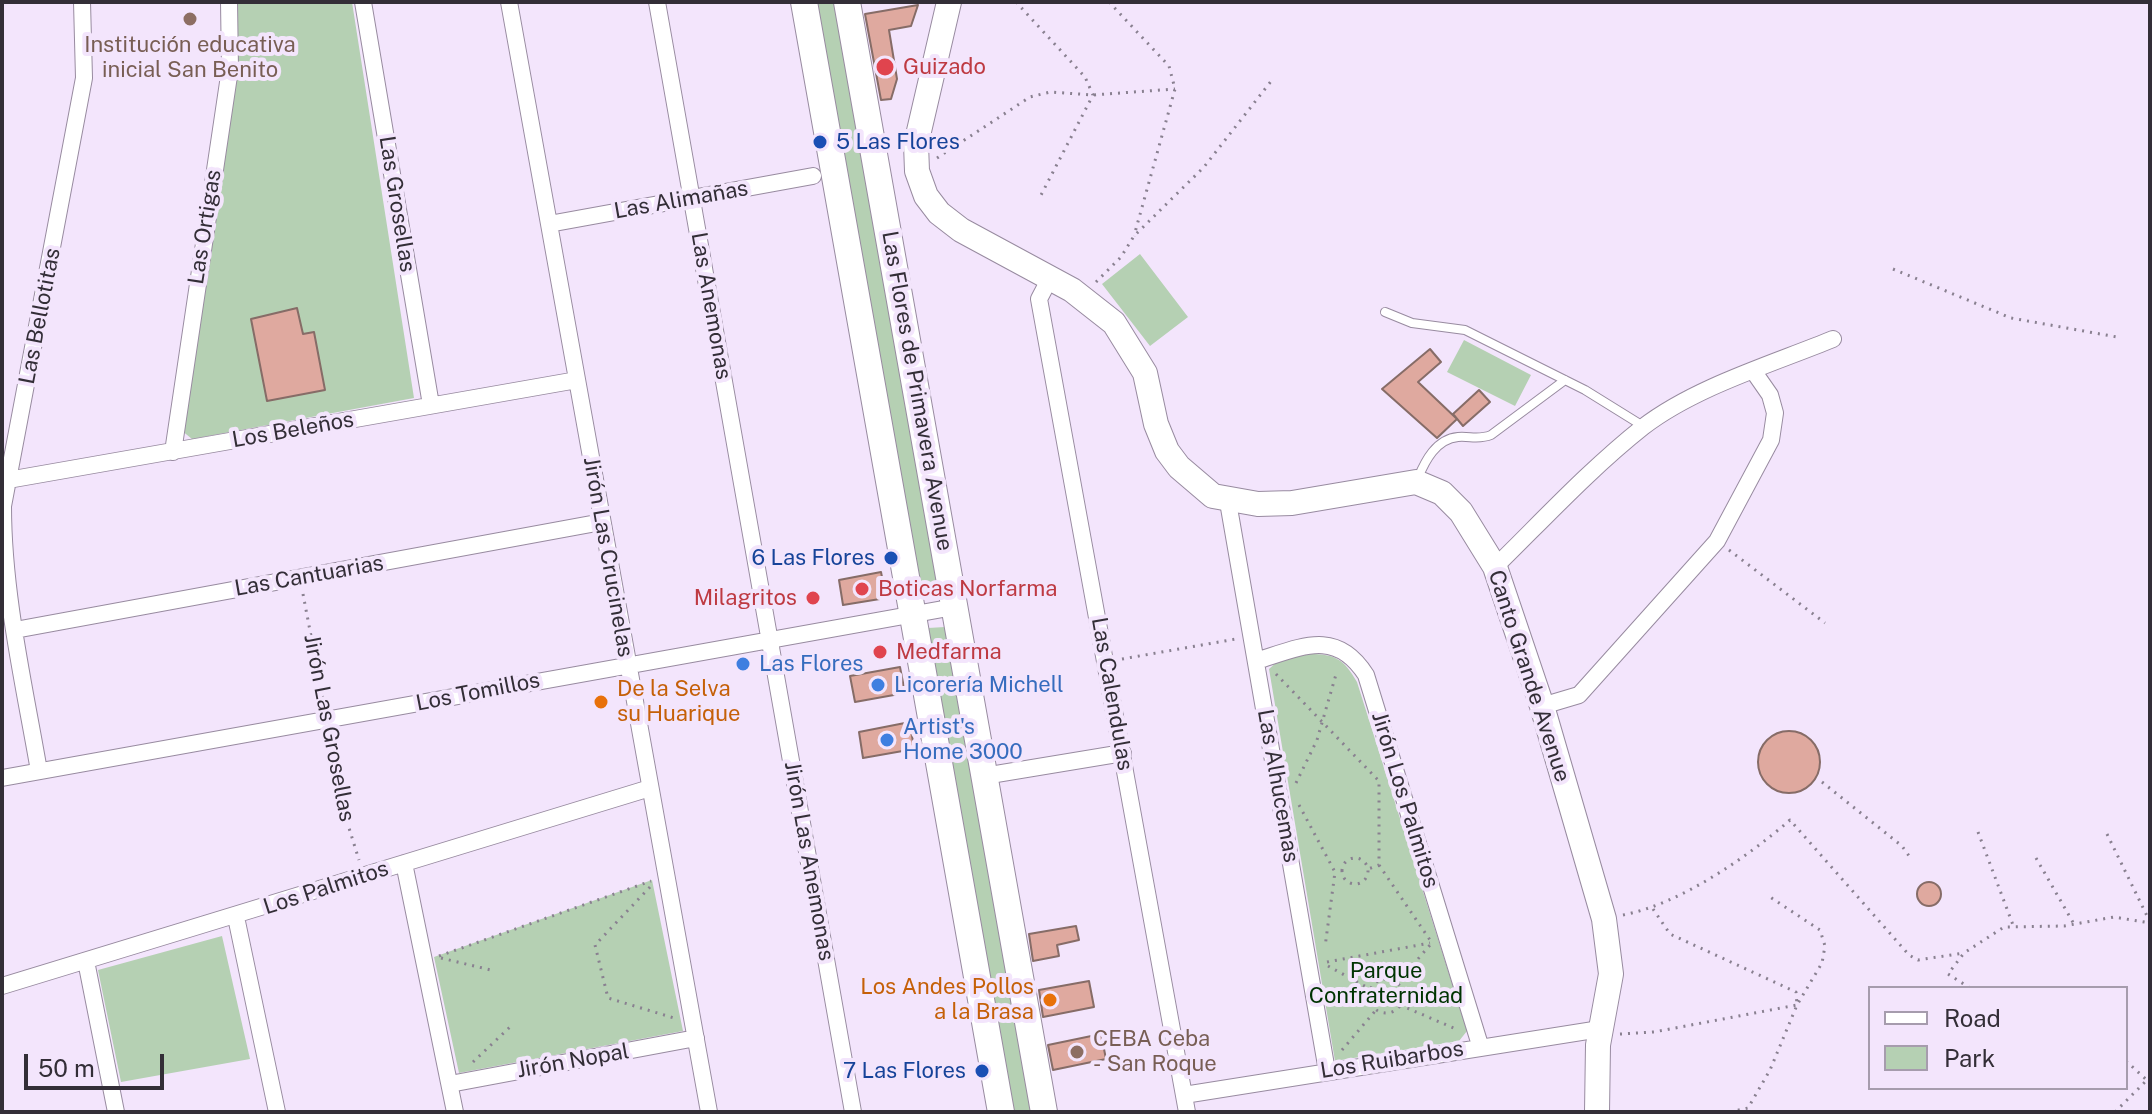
<!DOCTYPE html>
<meta charset="utf-8">
<style>
body{margin:0}
#map{position:relative;width:2152px;height:1114px;overflow:hidden;background:#f3e5fc;font-family:"Public Sans",sans-serif}
canvas{display:block}
.frame{position:absolute;inset:0;border:4px solid #332e37;pointer-events:none}
.legend{position:absolute;left:1868px;top:986px;width:260px;height:104px;box-sizing:border-box;background:#f3e5fc;border:2px solid #a69cad;margin:0;padding:10px 14px;list-style:none;font-size:24px;color:#332e37}
.legend li{display:flex;align-items:center;gap:16px;height:40px}
.legend b{width:40px;border:2px solid #a69cad}
.scale{position:absolute;left:24px;top:1054px;width:140px;height:36px;box-sizing:border-box;border:4px solid #332e37;border-top:0;padding-left:10px;font-size:24px;line-height:28px;white-space:nowrap;color:#332e37;-webkit-text-stroke:6px #f3e5fc;paint-order:stroke}
</style>
<div id="map">
<canvas width="2152" height="1114"></canvas>
<div class="frame"></div>
<ul class="legend">
<li><b style="height:10px;background:#fff"></b>Road</li>
<li><b style="height:22px;background:#b5d0b3"></b>Park</li>
</ul>
<div class="scale">50 m</div>
</div>
<script>
const ctx = document.querySelector('canvas').getContext('2d');
ctx.lineJoin = 'round';
function fillPath(path, color) { ctx.fillStyle = color; ctx.fill(path, 'evenodd'); }
function trace(path, color, width, dash) { ctx.strokeStyle = color; ctx.lineWidth = width; ctx.lineCap = dash ? 'butt' : 'round'; ctx.setLineDash(dash || []); ctx.stroke(path); }
function write(font, color, halo, rows, align = 'center') {
  ctx.font = font + ' "Public Sans",sans-serif'; ctx.lineWidth = 8; ctx.setLineDash([]); ctx.textBaseline = 'middle'; ctx.strokeStyle = halo; ctx.fillStyle = color; for (const [text, x, y, turn = 0] of rows) {
    ctx.save(); ctx.translate(x, y); ctx.rotate((+turn || 0) * Math.PI / 180); ctx.textAlign = isNaN(turn) ? turn : align; if (halo) ctx.strokeText(text, 0, 0); ctx.fillText(text, 0, 0); ctx.restore();
  }
}
fillPath(new Path2D(`
 M232 2H352L414 398 192 439 181 430Z
 M811 2H835L942 594 939 598H921Z
 M1140 254 1188 317 1150 346 1102 284Z
 M1464 340 1531 375 1515 406 1447 372Z
 M945 627 1032 1112H1009L928 628Z
 M1310 654C1335 654 1344 659 1357 682L1467 1031 1459 1041 1335 1061 1269 669 1278 661Z
 M652 880 683 1031 459 1073 434 957Z
 M222 936 250 1059 121 1082 98 970Z`), '#b5d0b3');
const building = new Path2D(`
 M918 5 911 26 889 30 897 79 891 99 881 100 865 14Z
 M297 308 303 334 314 332 325 390 267 401 251 319Z
 M1430 349 1441 362 1418 382 1457 419 1437 438 1382 389Z
 M1479 390 1490 402 1463 426 1453 414Z
 M881 572 886 598 843 605 839 580Z
 M900 667 905 693 855 702 850 676Z
 M910 722 914 749 863 758 859 732Z
 M1758 762a31 31 0 1 1 62 0a31 31 0 1 1-62 0Z
 M1917 894a12 12 0 1 1 24 0a12 12 0 1 1-24 0Z
 M1076 926 1079 940 1057 945 1059 956 1033 961 1029 934Z
 M1089 981 1094 1007 1043 1017 1039 990Z
 M1101 1034 1106 1059 1053 1070 1048 1045Z`);
fillPath(building, '#dfa99f');
trace(building, '#866c67', 2);
const lane = new Path2D(`
 M1385 312 1412 323 1465 330 1585 390 1643 426
 M1418 478C1425 461 1436 439 1458 437 1470 436 1479 440 1491 435L1565 380`);
const street = new Path2D(`
 M363 2 431 405
 M509 2 709 1112
 M657 2 853 1112
 M549 224 813 176
 M1050 278 1039 299 1187 1112
 M173 452 230 69 229 2
 M8 480 577 380
 M1228 502 1327 1071
 M1495 567C1543 520 1590 469 1643 427 1695 387 1772 364 1833 339
 M15 630 602 522
 M1256 661C1301 647 1336 628 1366 675L1480 1045
 M1542 706 1579 695 1717 541 1771 440 1775 413 1770 395 1754 372
 M39 771C24 684 3 594 3 506L84 78 82 2
 M984 776 1123 753
 M2 778 954 607
 M404 863 455 1112
 M236 917 277 1112
 M86 961 116 1112
 M2 986 650 788
 M450 1084 696 1038
 M1184 1095 1600 1029`);
const secondary = new Path2D(`
 M949 2 916 144 917 171 926 196 939 213 961 230 1072 290 1114 323 1145 373 1156 424 1167 451 1179 467 1213 496 1258 504 1292 503 1416 482 1442 493 1461 512 1495 567 1542 706 1604 919 1611 974 1598 1045 1597 1112`);
const primary = new Path2D(`
 M804 2 1001 1112
 M847 2 1044 1112`);
trace(lane, '#988ba0', 10);
trace(street, '#988ba0', 18);
trace(secondary, '#988ba0', 26);
trace(primary, '#988ba0', 28);
trace(new Path2D(`
 M1016 2 1085 77 1093 95 1040 197
 M1109 2 1169 66 1175 89 1134 236
 M937 158 1030 97 1050 92 1093 95 1175 89
 M1893 269 2011 318 2117 337
 M1096 282 1121 257 1134 236 1204 167 1272 80
 M1729 550 1825 623
 M303 594 324 704
 M1122 659 1236 639
 M1276 674 1379 781V865L1368 869
 M330 735 339 796 359 860
 M1822 782 1902 846 1912 860
 M1296 783 1317 740 1337 671
 M1299 805 1335 872 1325 947
 M1978 832 2013 925
 M2107 834 2150 922
 M2036 858 2074 924
 M1342 871a13 13 0 1 1 26 0a13 13 0 1 1-26 0Z
 M1379 865 1430 940
 M650 887 595 945 608 998 674 1018
 M1653 909 1670 934 1796 992 1797 1005
 M1623 915C1680 904 1746 858 1790 820L1909 955 1918 960 1964 953
 M439 956 651 881
 M441 958 495 971
 M1327 962 1430 943
 M1328 966 1370 989
 M1369 996a17 17 0 1 1 34 0a17 17 0 1 1-34 0Z
 M1397 983 1431 944
 M1970 988 1948 974 1964 953 2004 927 2064 926 2114 917 2150 923
 M1400 1005 1456 1029
 M1620 1034 1654 1032 1797 1005
 M1342 1050 1376 1010
 M2126 1061 2150 1083
 M473 1062 511 1026
 M1730 1112 1748 1108 1770 1070 1797 1005 1822 963 1825 946 1820 930 1770 897
 M2115 1112 2150 1077`), '#898090', 3, [2, 6]);
trace(lane, '#fff', 8);
trace(street, '#fff', 16);
trace(secondary, '#fff', 24);
trace(primary, '#fff', 26);
for (const [x, y, r, color] of [
 [190,19,8,"#8d6e63"],
 [885,67,10,"#e0444e"],
 [820,142,8,"#1a4fb4"],
 [891,558,8,"#1a4fb4"],
 [862,589,8,"#e0444e"],
 [813,598,8,"#e0444e"],
 [880,652,8,"#e0444e"],
 [743,664,8,"#3f7fe0"],
 [878,685,8,"#3f7fe0"],
 [601,702,8,"#e8710a"],
 [887,740,8,"#3f7fe0"],
 [1050,1000,8,"#e8710a"],
 [1077,1052,8,"#8d6e63"],
 [982,1071,8,"#1a4fb4"]
]) { const dot = new Path2D(); dot.arc(x, y, r, 0, 2 * Math.PI); ctx.fillStyle = color; ctx.fill(dot); trace(dot, '#f3e5fc', 3); }
write('22px', '#785e54', '#f3e5fc', [
 ["Institución educativa",190,45],
 ["inicial San Benito",190,70],
 ["CEBA Ceba",1093,1039,"left"],
 ["- San Roque",1093,1064,"left"]
]);
write('22px', '#be3a42', '#f3e5fc', [
 ["Guizado",903,67],
 ["Boticas Norfarma",878,589],
 ["Milagritos",797,598,"right"],
 ["Medfarma",896,652]
], 'left');
write('22px', '#164399', '#f3e5fc', [
 ["5 Las Flores",836,142,"left"],
 ["6 Las Flores",875,558],
 ["7 Las Flores",966,1071]
], 'right');
write('22px', '#332e37', '#f3e5fc', [
 ["Las Alimañas",681,200,-10],
 ["Las Grosellas",397,204,81],
 ["Las Ortigas",205,227,-81],
 ["Las Anemonas",711,306,80],
 ["Las Bellotitas",40,316,-79],
 ["Las Flores de Primavera Avenue",917,391,80],
 ["Los Beleños",293,430,-10],
 ["Jirón Las Crucinelas",608,557,80],
 ["Las Cantuarias",309,576,-10],
 ["Canto Grande Avenue",1529,676,72],
 ["Los Tomillos",478,692,-11],
 ["Las Calendulas",1112,694,80],
 ["Jirón Las Grosellas",329,728,79],
 ["Las Alhucemas",1278,786,80],
 ["Jirón Los Palmitos",1405,800,73],
 ["Jirón Las Anemonas",809,861,80],
 ["Los Palmitos",326,888,-18],
 ["Los Ruibarbos",1392,1060,-9],
 ["Jirón Nopal",573,1061,-10]
]);
write('22px', '#366cbe', '#f3e5fc', [
 ["Las Flores",759,664],
 ["Licorería Michell",894,685],
 ["Artist's",903,727],
 ["Home 3000",903,752]
], 'left');
write('22px', '#c56008', '#f3e5fc', [
 ["De la Selva",617,689],
 ["su Huarique",617,714],
 ["Los Andes Pollos",1034,987,"right"],
 ["a la Brasa",1034,1012,"right"]
], 'left');
write('22px', '#003402', '#f3e5fc', [
 ["Parque",1386,971],
 ["Confraternidad",1386,996]
]);
</script>
